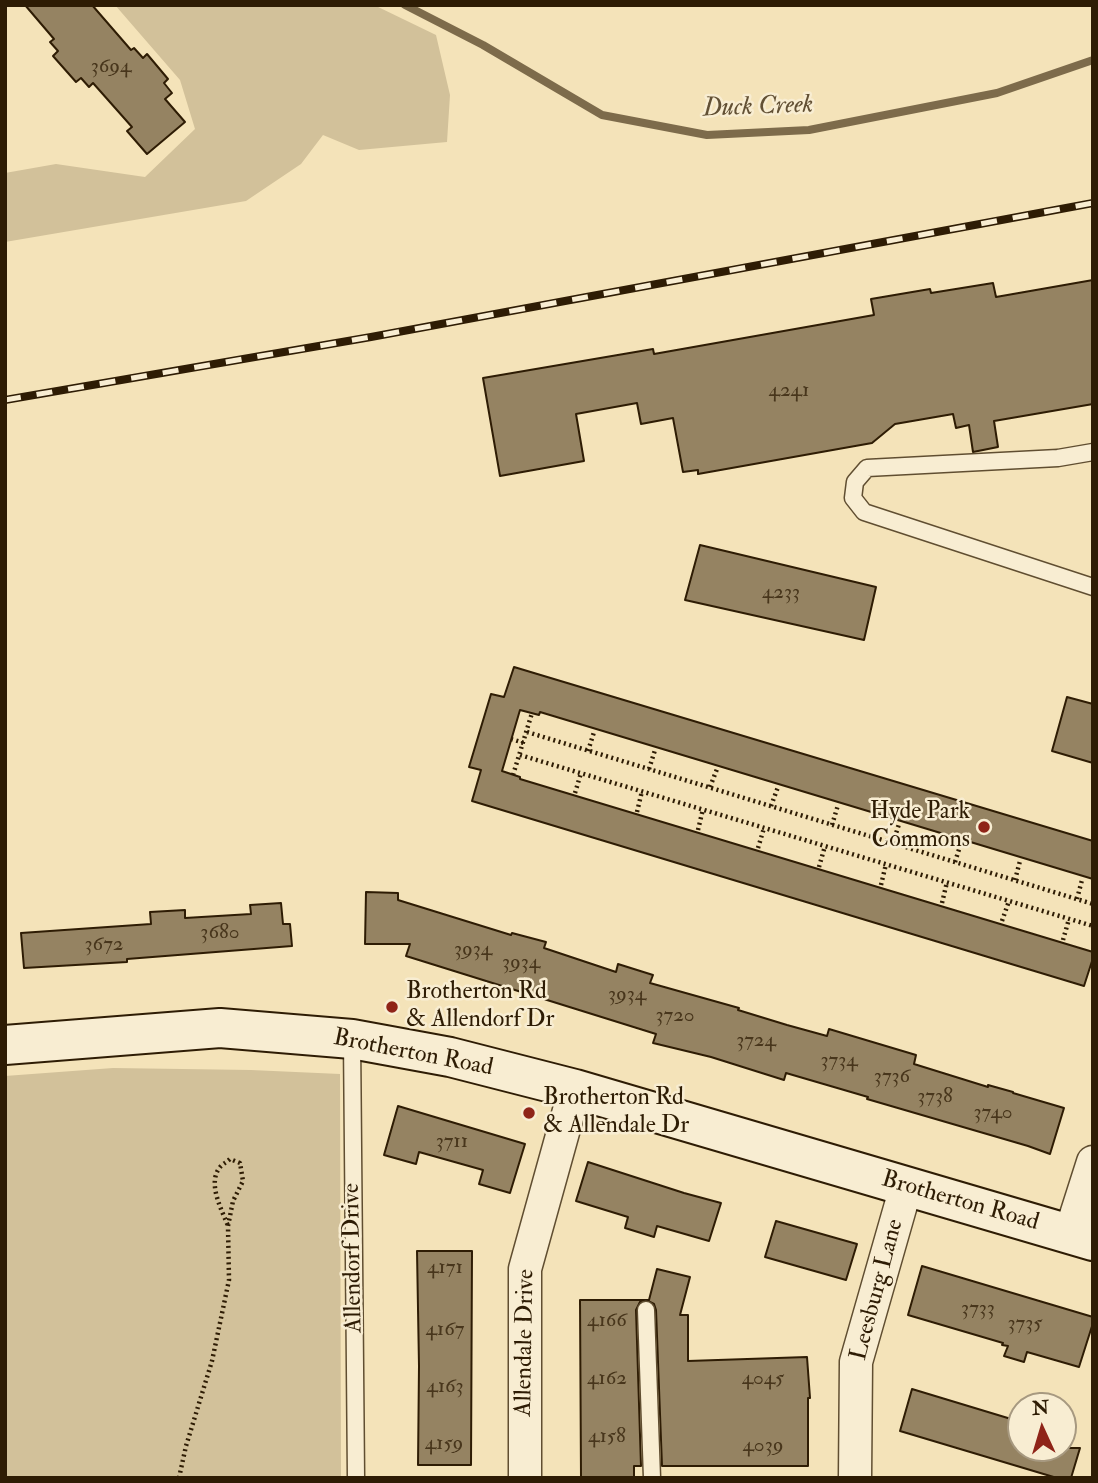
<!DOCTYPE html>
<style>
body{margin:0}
#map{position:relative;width:1098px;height:1483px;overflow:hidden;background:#f4e3b9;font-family:"IM FELL Double Pica",serif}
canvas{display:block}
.frame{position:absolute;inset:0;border:7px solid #2e1c04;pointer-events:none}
.north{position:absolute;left:1007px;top:1392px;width:70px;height:70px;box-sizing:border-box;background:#f8edd2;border:2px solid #a79980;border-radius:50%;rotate:356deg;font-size:19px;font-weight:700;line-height:28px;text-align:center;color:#2e1c04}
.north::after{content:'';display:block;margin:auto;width:24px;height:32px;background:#8f2418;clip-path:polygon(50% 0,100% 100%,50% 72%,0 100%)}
</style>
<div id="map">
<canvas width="1098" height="1483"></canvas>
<div class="frame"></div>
<div class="north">N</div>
</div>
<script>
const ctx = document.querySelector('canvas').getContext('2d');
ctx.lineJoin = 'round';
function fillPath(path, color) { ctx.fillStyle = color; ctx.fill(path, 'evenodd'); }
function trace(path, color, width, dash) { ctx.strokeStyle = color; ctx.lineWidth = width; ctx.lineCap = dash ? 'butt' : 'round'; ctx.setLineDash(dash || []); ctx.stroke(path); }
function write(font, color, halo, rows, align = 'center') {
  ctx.font = font + ' "IM FELL Double Pica",serif'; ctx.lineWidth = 5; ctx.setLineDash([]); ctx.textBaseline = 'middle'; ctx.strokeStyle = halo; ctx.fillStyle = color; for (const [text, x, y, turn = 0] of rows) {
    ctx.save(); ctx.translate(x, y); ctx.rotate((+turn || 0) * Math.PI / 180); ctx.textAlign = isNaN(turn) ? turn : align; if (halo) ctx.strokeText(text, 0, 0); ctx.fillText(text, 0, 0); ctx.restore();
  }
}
fillPath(new Path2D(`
 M115 5H374L436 35 450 95 447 142 359 150 323 135 301 164 246 201 5 242V173L56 164 145 177 195 129 180 80Z
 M113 1068 251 1070 340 1074 341 1478H5V1076Z`), '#d2c19a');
trace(new Path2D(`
 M405 5 483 45 602 115 707 135 809 130 997 93 1093 60`), '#7d6b4b', 8);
const building = new Path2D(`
 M25 5H92L131 50 134 48 143 58 147 54 168 79 164 83 172 93 165 99 185 122 147 154 127 131 132 127 93 83 89 87 81 78 76 82 53 56 58 51 50 42 54 39Z
 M1093 280V404L994 421 998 447 973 452 969 425 956 428 953 414 895 424 872 443 698 474V470L683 472 673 418 641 424 637 403 576 414 584 461 500 476 483 378 653 349 654 354 874 315 871 299 930 289 931 293 993 283 996 297Z
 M700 545 876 587 864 640 685 600Z
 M514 667 1093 841V879L540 712 539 715 520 710 502 771 520 777V779L1093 952V958L1084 986 472 801 481 770 469 767 491 694 504 697Z
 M1067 697 1093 704V763L1052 751Z
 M366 892 398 893V900L511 935 512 933 546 942 544 948 616 972 618 964 653 975 650 983 739 1008 738 1010 787 1025 827 1036 829 1029 916 1055 914 1064 988 1087V1085L1013 1092V1093L1064 1108 1050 1154 1028 1146 867 1099 868 1097 786 1073 784 1080 711 1057 653 1043 656 1034 406 956 410 944H365Z
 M281 903 283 924H290L292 946 127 959V962L24 968 21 933 151 924 150 912 185 910V918L251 914 250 905Z
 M398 1106 525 1144 510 1193 479 1184 483 1170 419 1152 416 1164 384 1155Z
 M588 1162 684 1193 721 1203 709 1241 657 1226 654 1237 625 1228 628 1217 576 1201Z
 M776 1221 857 1244 846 1280 765 1257Z
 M417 1251H472L471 1465H418L419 1366Z
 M922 1266 1093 1317V1323L1079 1367 1027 1352 1024 1362 1004 1356 1008 1346 1002 1345 1003 1343 908 1315Z
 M657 1269 690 1277 680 1315H688V1361L807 1357 810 1398H808V1466H662L656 1310 654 1304 646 1300H649Z
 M580 1300H646L640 1302 636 1310 641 1466H634V1478H581Z
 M912 1389 1021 1422V1448H1080L1071 1478H1057L900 1431Z`);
fillPath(building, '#958362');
trace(building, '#2e1c04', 2);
const lane = new Path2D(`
 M1093 452 1058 458 867 468 855 482 853 498 864 512 1093 587
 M352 1039 356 1478
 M646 1310 652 1478`);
const street = new Path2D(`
 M1070 1234 1093 1162
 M525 1478V1269L575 1089
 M855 1478 856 1362 906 1187`);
const secondary = new Path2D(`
 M5 1045 220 1028 352 1039 450 1057 575 1089 1093 1241`);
trace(lane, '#604e31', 19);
trace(street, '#604e31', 35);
trace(secondary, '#2e1c04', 42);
trace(new Path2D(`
 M527 732 1093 904
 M511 739 524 743
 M588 751 594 732
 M520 755 1093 926
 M649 769 655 750
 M513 775 532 713
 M710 787 717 769
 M575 793 581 773
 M771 806 778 787
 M637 812 642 791
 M832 825 838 805
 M698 830 703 809
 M893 843 899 824
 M758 848 764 828
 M955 862 961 843
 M819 867 825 846
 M1015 880 1020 861
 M881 885 886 864
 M1077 899 1082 880
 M942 903 947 882
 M1002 921 1009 901
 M1063 940 1069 919
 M179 1478 186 1446 212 1361 229 1280 228 1226 233 1201 243 1181 240 1163 230 1159C227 1162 224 1163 221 1166 206 1182 222 1210 228 1226`), '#2e1c04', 4.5, [2, 3.5]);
trace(lane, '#f8edd2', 16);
trace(street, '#f8edd2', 32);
trace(secondary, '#f8edd2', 38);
const rail = new Path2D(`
 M5 400 371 337 1093 203`);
trace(rail, '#2e1c04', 8);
trace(rail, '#f8edd2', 5, [16]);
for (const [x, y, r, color] of [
 [984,827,7,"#8f2418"],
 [392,1007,7,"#8f2418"],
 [529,1113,7,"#8f2418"]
]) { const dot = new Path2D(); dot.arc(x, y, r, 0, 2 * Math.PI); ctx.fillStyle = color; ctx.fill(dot); trace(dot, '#f8edd2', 2.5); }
write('21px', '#48361c', null, [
 ["3694",111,67],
 ["4241",789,391],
 ["4233",781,593],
 ["3680",220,933],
 ["3672",104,945],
 ["3934",473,950],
 ["3934",521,963],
 ["3934",627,995],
 ["3720",675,1016],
 ["3724",756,1041],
 ["3734",839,1061],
 ["3736",892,1077],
 ["3738",935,1097],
 ["3740",993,1113],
 ["3711",452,1142],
 ["4171",445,1268],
 ["3733",978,1309],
 ["4166",607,1321],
 ["3735",1025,1324],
 ["4167",445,1330],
 ["4162",607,1379],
 ["4045",763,1379],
 ["4163",445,1387],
 ["4158",607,1437],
 ["4159",444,1444],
 ["4039",763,1446]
]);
write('24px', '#2e1c04', '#f8edd2', [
 ["Hyde Park",970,813,"right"],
 ["Commons",970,841,"right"],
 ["Brotherton Rd",406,993],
 ["& Allendorf Dr",406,1021],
 ["Brotherton Rd",543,1099],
 ["& Allendale Dr",543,1127]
], 'left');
write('24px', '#2e1c04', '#f8edd2', [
 ["Brotherton Road",413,1054,11],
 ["Brotherton Road",960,1202,16],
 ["Allendorf Drive",354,1258,-91],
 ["Leesburg Lane",878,1290,-75],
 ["Allendale Drive",526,1343,-89]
]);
write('italic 26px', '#625034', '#f8edd2', [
 ["Duck Creek",758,108,-2]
]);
</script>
